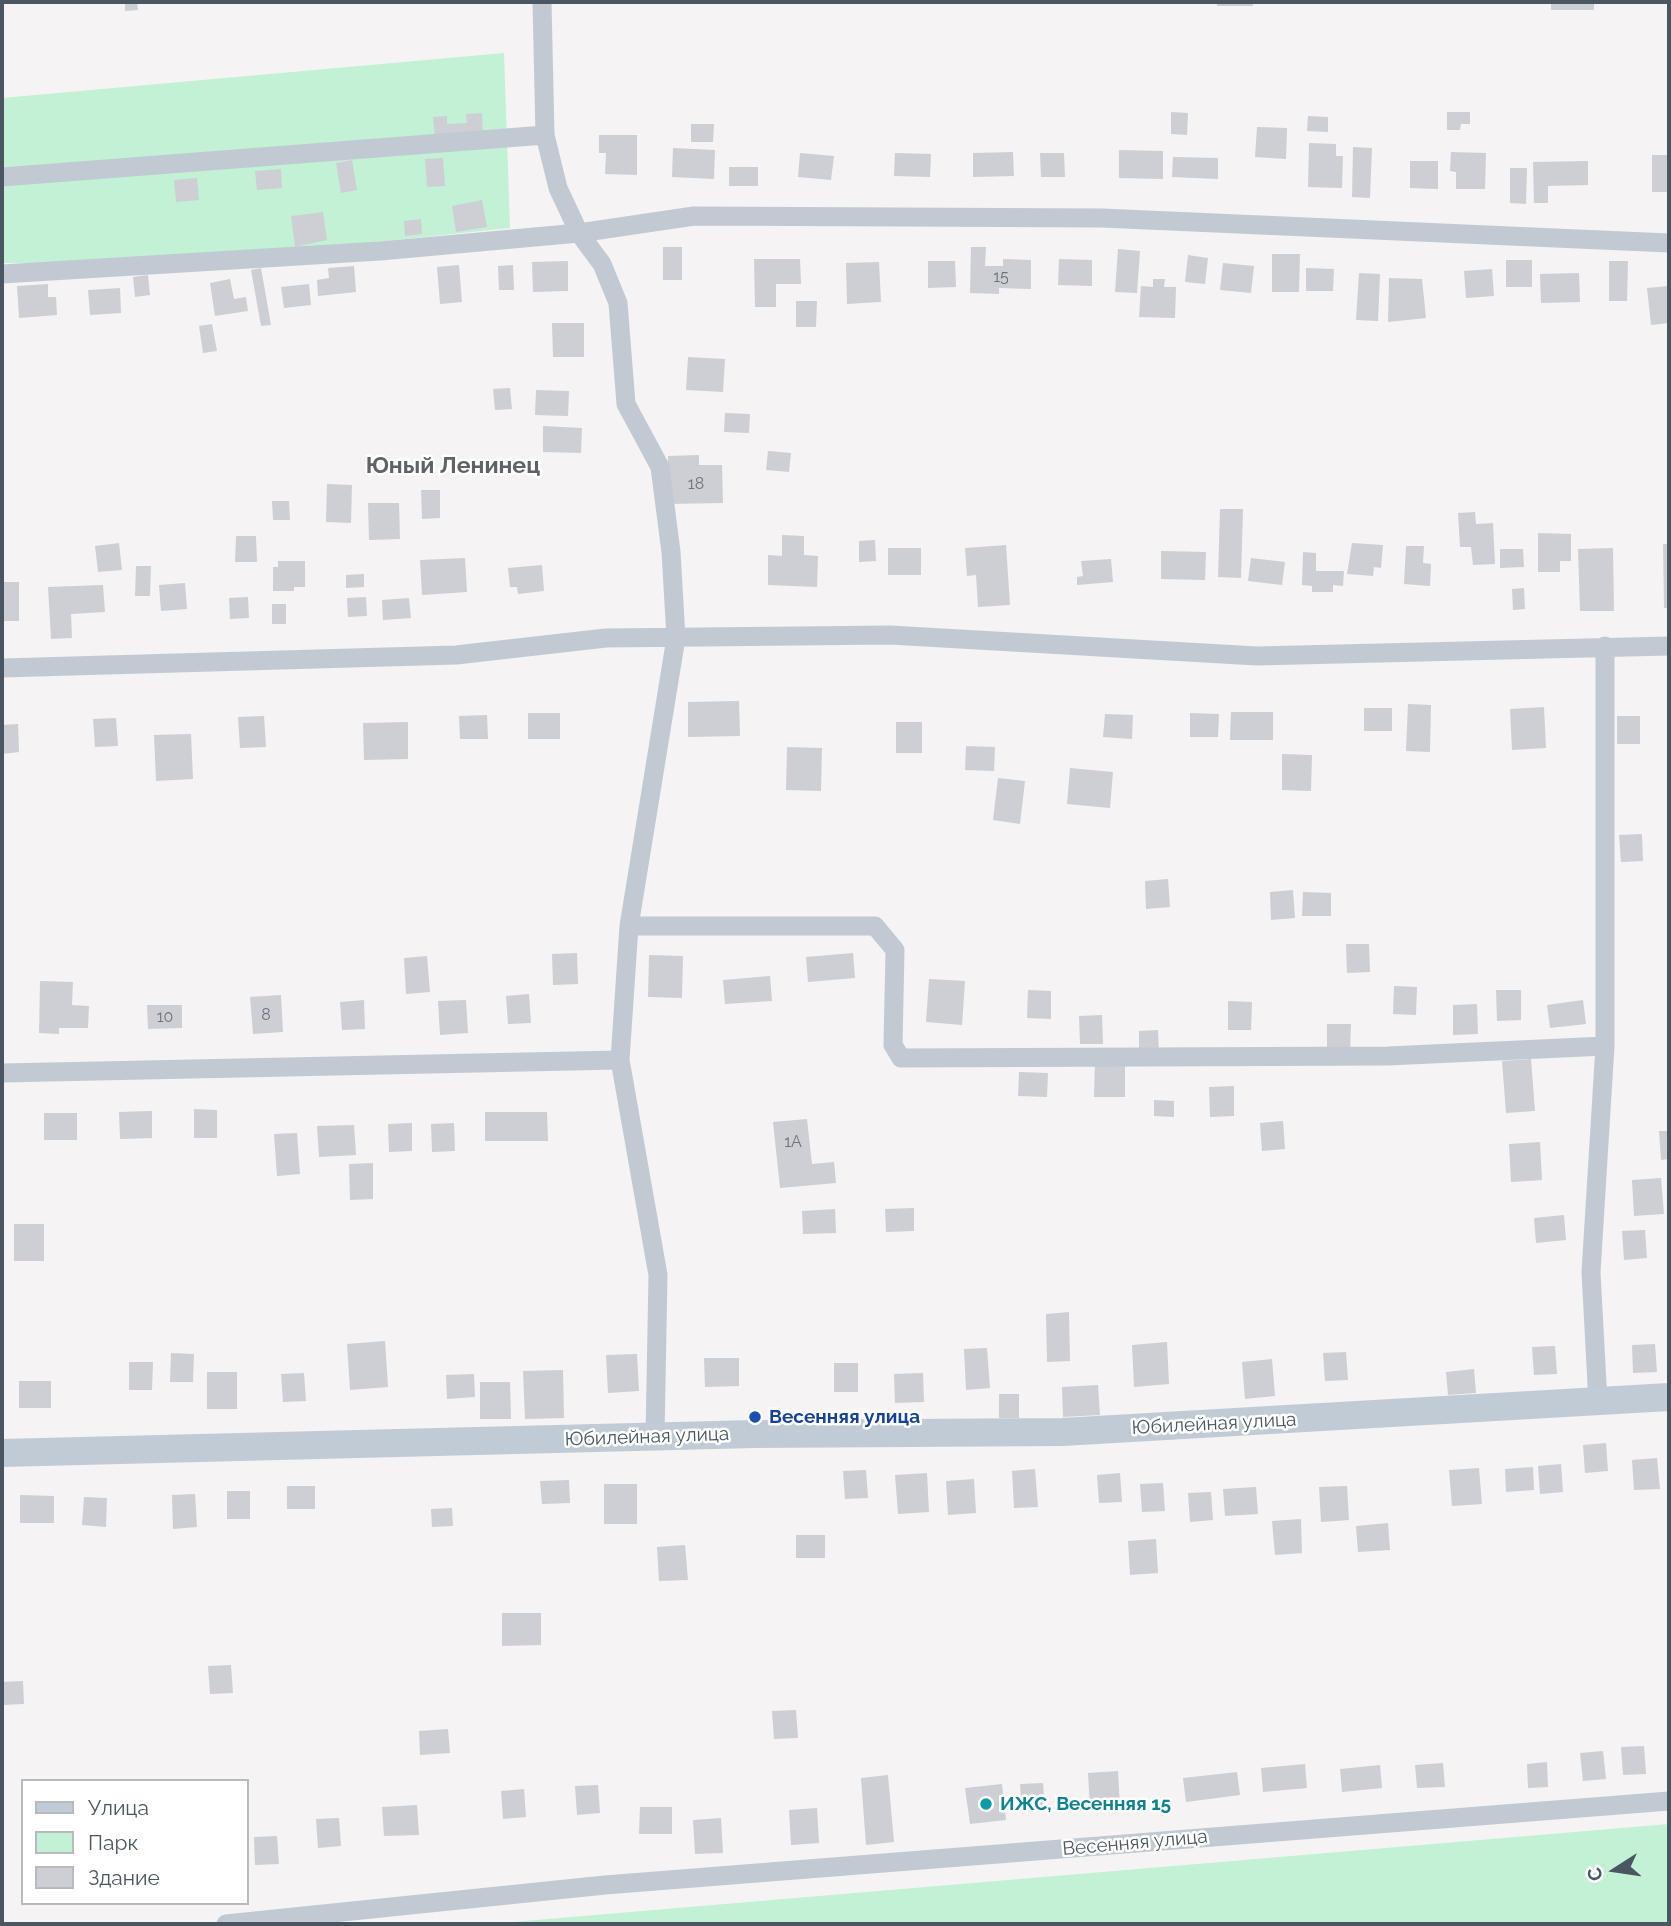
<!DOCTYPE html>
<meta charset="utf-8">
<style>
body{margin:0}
#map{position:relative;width:1671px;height:1926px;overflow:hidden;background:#f5f3f3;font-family:Raleway,sans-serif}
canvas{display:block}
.frame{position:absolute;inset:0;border:4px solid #4a5661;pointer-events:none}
.legend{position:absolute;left:21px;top:1779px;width:228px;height:126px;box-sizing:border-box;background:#fff;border:2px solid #b7bbc0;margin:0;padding:9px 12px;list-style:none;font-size:21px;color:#4a5661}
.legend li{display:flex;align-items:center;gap:14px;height:35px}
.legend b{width:35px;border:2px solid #b7bbc0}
.north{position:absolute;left:1580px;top:1835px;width:70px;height:70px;-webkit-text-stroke:5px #fff;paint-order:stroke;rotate:258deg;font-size:19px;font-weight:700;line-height:28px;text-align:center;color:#4a5661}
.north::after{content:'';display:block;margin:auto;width:24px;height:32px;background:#4a5661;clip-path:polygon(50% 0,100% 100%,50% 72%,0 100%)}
</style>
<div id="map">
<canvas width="1671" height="1926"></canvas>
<div class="frame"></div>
<ul class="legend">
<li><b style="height:9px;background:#c1cbd6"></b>Улица</li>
<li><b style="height:19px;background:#c3f1d5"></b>Парк</li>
<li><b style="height:19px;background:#cdcfd5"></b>Здание</li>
</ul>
<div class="north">С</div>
</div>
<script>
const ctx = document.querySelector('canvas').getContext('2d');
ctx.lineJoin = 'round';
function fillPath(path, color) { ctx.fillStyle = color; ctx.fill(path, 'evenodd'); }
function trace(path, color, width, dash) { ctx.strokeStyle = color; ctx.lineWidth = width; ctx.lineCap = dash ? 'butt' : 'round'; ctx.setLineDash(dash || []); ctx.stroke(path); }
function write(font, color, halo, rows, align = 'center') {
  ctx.font = font + ' Raleway,sans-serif'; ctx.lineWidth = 5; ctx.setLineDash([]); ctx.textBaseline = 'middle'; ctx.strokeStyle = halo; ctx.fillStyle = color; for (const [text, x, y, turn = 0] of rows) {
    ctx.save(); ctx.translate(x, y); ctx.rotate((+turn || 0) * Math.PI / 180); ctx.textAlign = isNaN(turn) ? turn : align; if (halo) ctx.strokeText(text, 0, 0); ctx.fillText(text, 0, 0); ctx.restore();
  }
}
fillPath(new Path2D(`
 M504 53 510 228 367 243 55 263H2V98Z
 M1669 1824V1924H489Z`), '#c3f1d5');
fillPath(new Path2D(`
 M125 2H137L138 10 125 11Z
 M1217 2H1253V6H1217Z
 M1551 2H1594V10H1551Z
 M1171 112 1188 113 1187 135 1171 134Z
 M1447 112H1470V124H1461L1460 130H1447Z
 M482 113 483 136 435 139 433 117 447 116V124L467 123 466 114Z
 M1308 116 1328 117V132L1307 131Z
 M691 124H714L713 142H691Z
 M1257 127 1287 128 1286 159 1255 157Z
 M599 135H637V175L605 174 606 153H599Z
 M1309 143 1336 144V156H1343L1342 188 1308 187Z
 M1353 147 1372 148 1370 198 1352 197Z
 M673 148 715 150 714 179 672 177Z
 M1119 150 1163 151V179L1119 178Z
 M1013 152 1014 176 973 177V153Z
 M1451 152 1486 153 1485 189H1456V172L1450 171Z
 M800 153 834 156 831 180 798 177Z
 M895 153 931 154 930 177 894 176Z
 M1040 153H1064L1065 177H1041Z
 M1652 155H1669V192H1652Z
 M1173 157 1218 158V179L1172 177Z
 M443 158 445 186 427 187 425 159Z
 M352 160 357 190 341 193 336 163Z
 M1410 161H1438V189L1410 188Z
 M1588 161V185L1548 186V203H1534L1533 162Z
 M729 167H758V186H729Z
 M1510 168H1527L1526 204 1510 203Z
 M281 169 282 188 257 190 255 171Z
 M197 178 199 200 176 202 174 180Z
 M482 200 487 227 456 232 452 206Z
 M323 212 327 240 295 247 291 216Z
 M421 219 422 234 405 236 404 221Z
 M663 247H682V280H663Z
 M971 247H986L985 266H1003V259L1031 260V289L999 288V294L970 293Z
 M1118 249 1140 251 1137 293 1115 292Z
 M1272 254H1300L1299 292H1272Z
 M1188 255 1208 258 1205 284 1185 282Z
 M754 259H800L801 284H776V307H755Z
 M1059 259 1092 260V286L1058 285Z
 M1506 260H1532V287H1506Z
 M568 261V291L533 292 532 262Z
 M928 261H955L956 287 928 288Z
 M1609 261H1628L1627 301H1609Z
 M879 262 881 302 847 304 846 263Z
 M1223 263 1254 266 1251 293 1220 290Z
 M459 265 462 302 440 304 437 267Z
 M513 265 514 290H499L498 266Z
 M354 266 356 292 318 296 317 280 329 278 328 268Z
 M261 268 271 325 261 326 251 270Z
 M1306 268 1334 269 1333 291H1306Z
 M1492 269 1494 296 1466 298 1464 271Z
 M1359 273 1380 274 1378 321 1356 320Z
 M1579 273 1580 302 1541 303 1540 274Z
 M148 275 150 295 135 297 133 277Z
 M1389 278 1422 279 1426 318 1388 322Z
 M230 279 234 299 246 297 248 311 215 316 210 283Z
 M1153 279H1165L1164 287H1176L1175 318 1139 317 1141 286 1153 287Z
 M48 284V297H56L57 315 19 318 17 286Z
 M309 284 311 305 284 308 281 287Z
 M1669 286V323L1651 325 1647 288Z
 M120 288 121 313 90 315 88 290Z
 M796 301H817L816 327H796Z
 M552 323H584V357H553Z
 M212 324 217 351 203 353 199 326Z
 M688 357 725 359 723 392 686 390Z
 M510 388 512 409 495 410 493 389Z
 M536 390 569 391 568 416 535 415Z
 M725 413 750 414 749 433 724 432Z
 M543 426 582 428 581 453 543 452Z
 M768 451 791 453 789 472 766 470Z
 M699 455V465H722L723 503 669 504 668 456Z
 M327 484 352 485 351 523 326 522Z
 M421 490H440V518L422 519Z
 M272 501H289L290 520H273Z
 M368 503H399L400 539 369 540Z
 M1220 509H1243L1241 578 1218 577Z
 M1475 512 1476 524 1493 523 1495 564 1473 565 1471 547H1460L1458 513Z
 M1538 533 1571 534V561H1560V572H1538Z
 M782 535 804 536V555L818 556 817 587 768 585V555L782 556Z
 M236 536H256L257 562H235Z
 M875 540 876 561 859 562V541Z
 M119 543 122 570 98 572 95 546Z
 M1352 543 1383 545 1381 568 1374 567 1373 576 1347 574Z
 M1663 544H1669V608H1664Z
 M1006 545 1010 605 978 607 976 575 967 576 965 548Z
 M1406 546H1424L1423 563 1431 564 1430 586 1404 584Z
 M888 548H921V575H888Z
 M1613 548 1614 611H1580L1578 549Z
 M1500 549H1523L1524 567 1500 568Z
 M1161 551 1206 552 1205 580 1161 579Z
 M1303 552 1316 553V571H1344L1343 586 1333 585V592H1312V586L1302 585Z
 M465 558 467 592 422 595 420 560Z
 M1251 558 1285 562 1282 585 1248 581Z
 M1111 559 1113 582 1077 585V577L1083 576 1081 561Z
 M278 561H305V587H294V591H273V567H278Z
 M542 565 544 591 518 594 517 587H510L508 568Z
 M136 566H151L150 596H135Z
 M364 574V587L346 588V575Z
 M2 582H19V621H2Z
 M185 583 187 609 161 611 159 585Z
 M103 585 105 612 71 614 72 638 51 639 48 587Z
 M1524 588 1525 609 1513 610 1512 589Z
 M248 597 249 618 230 619 229 598Z
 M366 597 367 616 348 617 347 598Z
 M409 598 411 618 383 620 382 600Z
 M272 604H286V624H272Z
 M739 701 740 736 688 737V702Z
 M1408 704 1431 705 1430 752 1406 751Z
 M1544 707 1546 748 1512 750 1510 709Z
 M1364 708H1392V731H1364Z
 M1231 712H1273V740H1230Z
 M528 713H560V739H528Z
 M1190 713 1219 714 1218 737H1190Z
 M1105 714 1133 715 1132 739 1103 737Z
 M487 715 488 739H460L459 716Z
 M264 716 266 747 240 748 238 717Z
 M1617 716H1640V744H1617Z
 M116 718 118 746 95 747 93 719Z
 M408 722V759L364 760 363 723Z
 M896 722H922V753H896Z
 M18 724 19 752 2 754V725Z
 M191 734 193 779 156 781 154 735Z
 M966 746 995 747 994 771 965 770Z
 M787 747 822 748 821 791 786 790Z
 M1282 754 1312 755 1311 791 1282 790Z
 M1070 768 1113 772 1110 808 1067 804Z
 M998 778 1025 781 1020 824 993 820Z
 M1642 834 1643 861 1621 862 1619 835Z
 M1168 879 1170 907 1146 909 1145 881Z
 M1293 890 1295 918 1271 920 1270 892Z
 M1303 892 1331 893V916H1302Z
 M1346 944H1369L1370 972 1347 973Z
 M577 953 578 984 553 985 552 954Z
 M853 953 855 978 808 982 806 957Z
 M649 955 683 956 682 998 648 997Z
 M427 956 430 992 406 994 404 958Z
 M770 976 772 1001 725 1004 723 980Z
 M929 979 965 981 962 1025 926 1022Z
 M40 981 73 982 72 1005 89 1006 88 1028H59V1034L39 1033Z
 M1394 986 1417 987 1416 1015 1393 1014Z
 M1028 990 1051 991V1019L1027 1018Z
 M1496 990H1521V1020L1497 1021Z
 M529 994 531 1023 508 1024 506 996Z
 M281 995 283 1032 253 1034 250 997Z
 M364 1000 365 1029 342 1030 340 1002Z
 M466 1000 468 1033 440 1035 438 1001Z
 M1583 1000 1586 1024 1550 1028 1547 1005Z
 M1228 1001 1252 1002 1251 1030H1228Z
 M1477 1004 1478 1034 1453 1035V1005Z
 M147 1005H182V1028L148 1029Z
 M1102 1015 1103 1044H1080L1079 1016Z
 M1327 1024H1351L1350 1052H1327Z
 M1158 1030 1159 1054 1139 1055V1031Z
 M1095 1059 1125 1060V1097H1094Z
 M1531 1059 1535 1111 1506 1113 1502 1061Z
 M1019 1072 1048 1073 1047 1097 1018 1096Z
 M1234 1086V1116L1210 1117 1209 1087Z
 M1154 1100 1174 1101V1117L1154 1116Z
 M194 1109 217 1110V1138H194Z
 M152 1111V1138L120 1139 119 1112Z
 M485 1112H547L548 1141H485Z
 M44 1113H77V1140H44Z
 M807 1119 812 1164 834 1162 836 1183 780 1188 773 1122Z
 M1283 1121 1285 1149 1262 1151 1260 1123Z
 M412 1123V1151L389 1152 388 1124Z
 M454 1123 455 1151 432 1152 431 1124Z
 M354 1125 356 1155 319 1157 317 1126Z
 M1659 1131H1669V1159L1661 1160Z
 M297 1133 300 1174 277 1176 274 1134Z
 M1540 1142 1542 1180 1511 1182 1509 1144Z
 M373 1163V1199L350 1200 349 1164Z
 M1661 1178 1664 1214 1634 1216 1632 1180Z
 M914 1208V1231L886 1232 885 1209Z
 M835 1209 836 1233 803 1234 802 1211Z
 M1564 1215 1566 1240 1536 1243 1534 1218Z
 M14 1224H44V1261H14Z
 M1645 1230 1647 1258 1624 1260 1622 1231Z
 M1069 1312 1070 1361 1047 1362 1046 1314Z
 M385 1341 388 1387 350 1390 347 1344Z
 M1167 1342 1169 1384 1134 1387 1132 1345Z
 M1655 1344 1657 1372 1633 1373 1632 1345Z
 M1555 1346 1557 1374 1534 1375 1532 1347Z
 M987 1348 990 1388 966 1390 964 1349Z
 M1346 1352 1348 1380 1325 1381 1323 1353Z
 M171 1353 194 1354 193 1382H170Z
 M637 1354 639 1391 608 1393 606 1355Z
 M704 1358H739V1386L705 1387Z
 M1272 1359 1275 1396 1245 1399 1242 1362Z
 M129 1362H153L152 1390H129Z
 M834 1363H858V1392H834Z
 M1474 1369 1476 1393 1448 1395 1446 1372Z
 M563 1370 564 1418 525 1419 523 1371Z
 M207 1372H237V1409H207Z
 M304 1373 306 1401 283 1402 281 1374Z
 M923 1373 924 1402 895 1403 894 1374Z
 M474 1374 475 1397 447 1399 446 1375Z
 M19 1381H51V1408H19Z
 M480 1382H510L511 1419H480Z
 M1098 1385 1100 1415 1063 1417 1062 1387Z
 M999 1394H1019V1418H999Z
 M1606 1443 1608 1471 1585 1473 1583 1445Z
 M1657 1458 1660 1489 1634 1490 1632 1460Z
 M1561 1464 1563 1492 1540 1494 1538 1466Z
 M1533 1467 1534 1490 1506 1492 1505 1469Z
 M1479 1468 1482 1504 1452 1506 1449 1470Z
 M1035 1469 1038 1507 1014 1508 1012 1471Z
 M866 1470 868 1498 845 1499 843 1471Z
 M927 1473 929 1512 898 1514 895 1475Z
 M1120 1473 1122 1502 1099 1503 1097 1475Z
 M974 1479 976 1513 948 1515 946 1481Z
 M569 1480 570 1503 542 1504 540 1481Z
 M1163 1483 1165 1511 1142 1512 1140 1484Z
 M604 1484H637V1524H604Z
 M287 1486H315V1509H287Z
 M1347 1486 1349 1520 1321 1522 1319 1487Z
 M1256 1487 1258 1514 1225 1516 1223 1489Z
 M227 1491H250V1519H227Z
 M1211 1492 1213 1520 1190 1522 1188 1493Z
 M195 1494 197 1527 173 1529 172 1495Z
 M20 1495 54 1496V1523H20Z
 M84 1497 107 1498 106 1527 82 1525Z
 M452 1508 453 1526 432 1527 431 1509Z
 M1301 1519 1302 1553 1275 1555 1272 1521Z
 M1388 1523 1390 1550 1358 1552 1356 1526Z
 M796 1535H825V1558H796Z
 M1156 1539 1158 1573 1130 1575 1128 1541Z
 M685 1545 688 1580 659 1581 657 1547Z
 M502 1613H541V1645L502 1646Z
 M231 1665 233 1693 210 1694 208 1666Z
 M23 1681 24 1704 2 1705V1682Z
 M796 1710 798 1738 774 1739 772 1711Z
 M448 1729 450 1753 420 1755 419 1731Z
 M1644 1746 1646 1774 1623 1775 1621 1747Z
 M1603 1751 1606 1779 1583 1781 1580 1753Z
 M1547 1762 1548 1787 1528 1788 1527 1764Z
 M1443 1763 1445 1787 1417 1788 1415 1765Z
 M1305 1764 1307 1788 1263 1792 1261 1768Z
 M1380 1765 1382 1788 1342 1792 1340 1769Z
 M1118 1771 1120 1807 1090 1809 1088 1773Z
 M1237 1772 1240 1795 1186 1802 1183 1778Z
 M888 1775 894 1842 866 1845 861 1778Z
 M1043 1783 1045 1811 1022 1812 1020 1784Z
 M1002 1784 1006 1820 970 1824 965 1788Z
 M598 1785 600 1813 577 1815 575 1786Z
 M524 1789 526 1817 503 1819 501 1791Z
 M417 1805 419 1835 384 1836 382 1807Z
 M640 1807H672V1834H639Z
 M817 1808 819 1843 791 1845 789 1810Z
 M339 1818 341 1846 318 1848 316 1819Z
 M721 1818 723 1853 695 1854 693 1820Z
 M277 1836 279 1864 255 1865 254 1837Z`), '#cdcfd5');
trace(new Path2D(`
 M542 2 545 135 558 188 579 233 602 264 618 303 626 404 660 467 671 552 676 638 629 926 620 1060 658 1275 655 1436
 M2 177 545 135
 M2 274 380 251 579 233 694 216 1102 218 1669 243
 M2 668 456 655 606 638 890 635 1257 656 1669 646
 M629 926H875L895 950 893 1045 901 1058 1388 1056 1605 1046
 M2 1073 620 1060
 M1598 1403 1591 1272 1605 1046V646
 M226 1924 605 1885 1669 1801`), '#c1cad2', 19);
trace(new Path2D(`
 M2 1453 754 1434 1062 1432 1669 1397`), '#c1cbd6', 28);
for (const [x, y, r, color] of [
 [755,1417,7,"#1a4fb4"],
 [986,1804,7,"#0f9aa8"]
]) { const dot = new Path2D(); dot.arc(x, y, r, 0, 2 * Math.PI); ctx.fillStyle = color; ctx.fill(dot); trace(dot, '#fff', 2.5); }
write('16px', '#6b747e', null, [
 ["15",1001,277],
 ["18",696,484],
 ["8",266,1015],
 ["10",165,1017],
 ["1А",793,1142]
]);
write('bold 19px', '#164399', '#fff', [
 ["Весенняя улица",769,1417]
], 'left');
write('19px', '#4a5661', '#fff', [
 ["Юбилейная улица",1214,1424,-3],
 ["Юбилейная улица",647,1437,-2],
 ["Весенняя улица",1135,1843,-5]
]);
write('bold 19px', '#0d838f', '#fff', [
 ["ИЖС, Весенняя 15",1000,1804]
], 'left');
write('bold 23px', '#5f6368', '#fff', [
 ["Юный Ленинец",453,466]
]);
</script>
